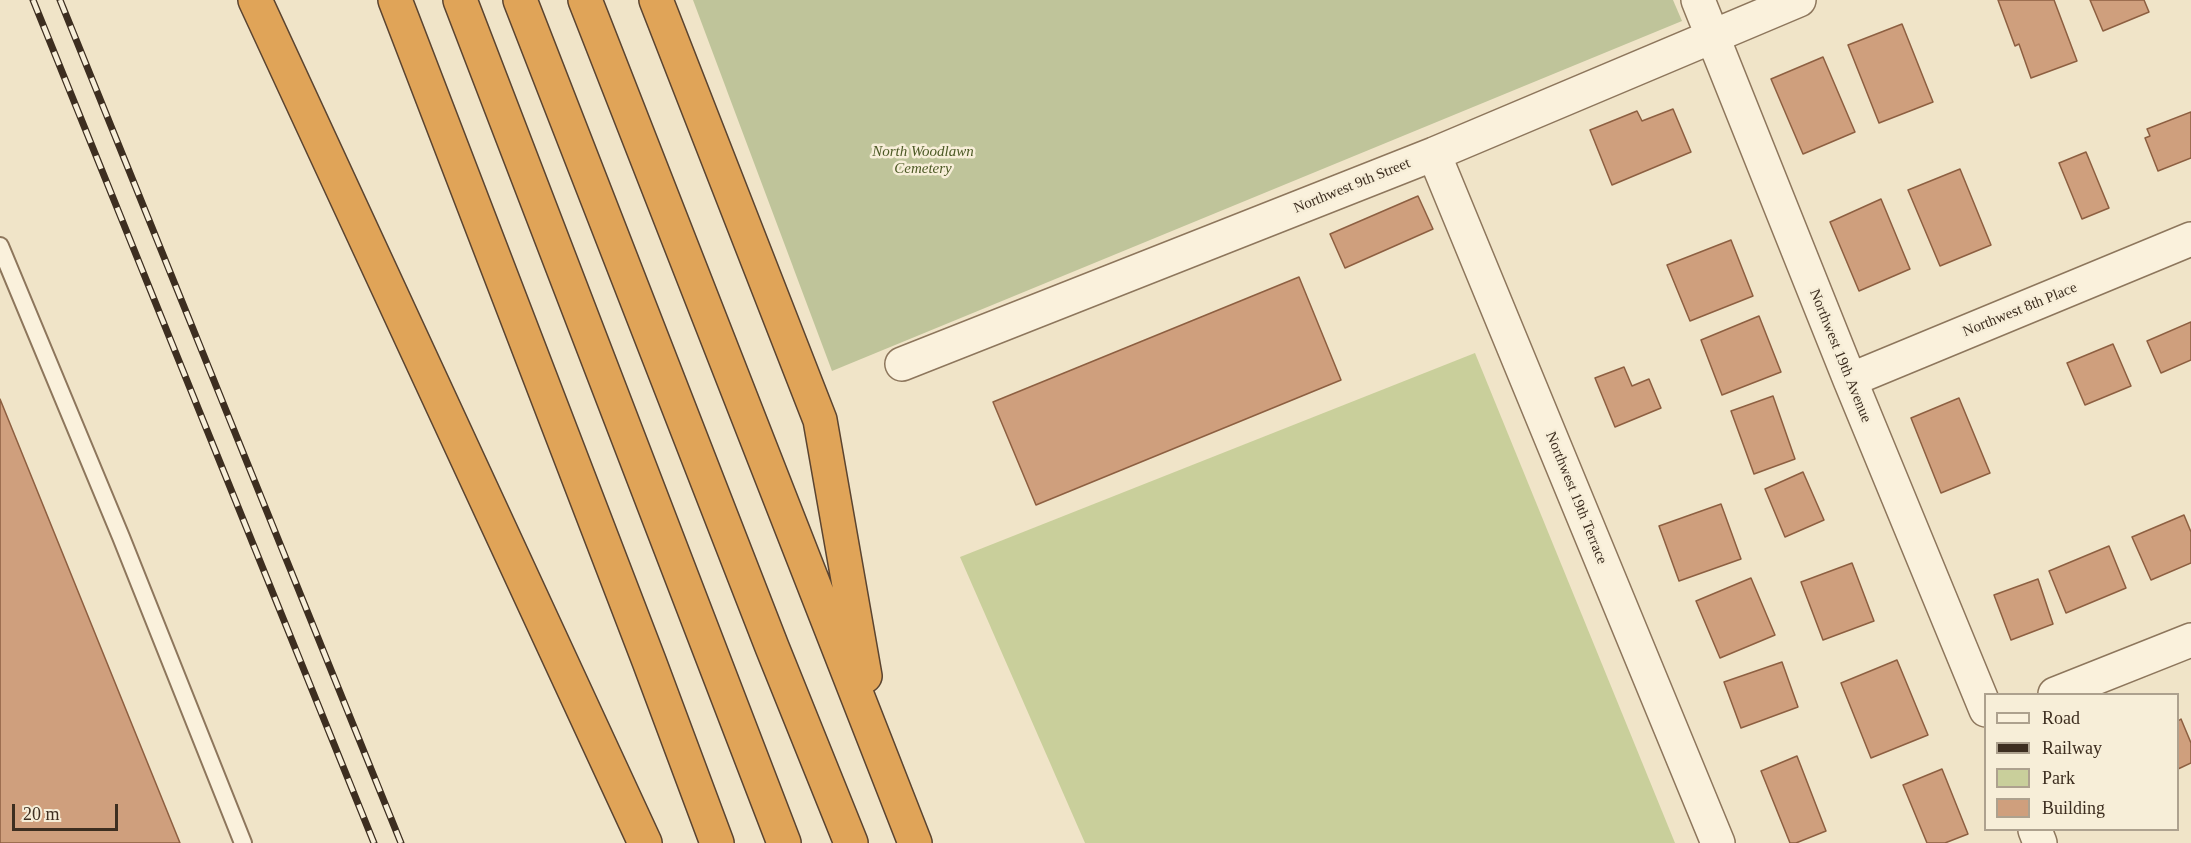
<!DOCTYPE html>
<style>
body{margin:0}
#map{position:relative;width:2191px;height:843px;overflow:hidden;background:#f0e4c8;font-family:"Times New Roman",serif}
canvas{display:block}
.legend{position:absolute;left:1984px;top:693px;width:195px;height:138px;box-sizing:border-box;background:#f7eed8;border:2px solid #ada18e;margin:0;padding:8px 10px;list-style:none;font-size:18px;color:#3d2e20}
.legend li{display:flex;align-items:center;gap:12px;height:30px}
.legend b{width:30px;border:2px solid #ada18e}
.scale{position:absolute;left:12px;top:804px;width:106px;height:27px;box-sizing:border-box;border:3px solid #3d2e20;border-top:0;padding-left:8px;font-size:18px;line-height:21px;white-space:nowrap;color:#3d2e20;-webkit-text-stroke:4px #f7eed8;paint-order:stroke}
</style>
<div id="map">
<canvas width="2191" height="843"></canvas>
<ul class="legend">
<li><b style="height:8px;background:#faf1dc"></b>Road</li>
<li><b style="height:8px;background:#3d2e20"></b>Railway</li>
<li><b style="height:16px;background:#c9cf9b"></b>Park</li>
<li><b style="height:16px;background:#cf9f7d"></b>Building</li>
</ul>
<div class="scale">20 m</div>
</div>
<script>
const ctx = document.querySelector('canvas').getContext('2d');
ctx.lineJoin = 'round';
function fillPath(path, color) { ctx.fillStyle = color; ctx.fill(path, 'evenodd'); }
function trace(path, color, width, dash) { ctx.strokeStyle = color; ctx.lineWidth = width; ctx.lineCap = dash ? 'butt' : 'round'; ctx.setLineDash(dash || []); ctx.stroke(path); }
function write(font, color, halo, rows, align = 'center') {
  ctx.font = font + ' "Times New Roman",serif'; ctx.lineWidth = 5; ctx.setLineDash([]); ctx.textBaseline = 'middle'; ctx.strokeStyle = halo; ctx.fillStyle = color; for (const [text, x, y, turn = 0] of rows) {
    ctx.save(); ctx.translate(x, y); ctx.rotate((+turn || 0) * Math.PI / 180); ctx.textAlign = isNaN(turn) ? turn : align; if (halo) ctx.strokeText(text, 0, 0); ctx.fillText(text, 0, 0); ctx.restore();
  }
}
fillPath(new Path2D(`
 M1475 353 1675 843H1085L960 557Z`), '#c9cf9b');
fillPath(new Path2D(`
 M693 0H1673L1682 21 832 371Z`), '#bfc49a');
const building = new Path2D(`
 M1998 0H2054L2077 61 2031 78 2019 44 2015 46Z
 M2090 0H2144L2149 12 2103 31Z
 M1902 24 1933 102 1879 123 1848 45Z
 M1823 57 1855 132 1803 154 1771 79Z
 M1673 109 1691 152 1612 185 1590 130 1637 111 1642 121Z
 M2191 112V158L2158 171 2145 138 2150 136 2147 129Z
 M2086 152 2109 208 2082 219 2059 163Z
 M1960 169 1991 245 1940 266 1908 190Z
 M1418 196 1433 229 1345 268 1330 234Z
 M1881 199 1910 269 1859 291 1830 222Z
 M1731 240 1753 296 1690 321 1667 265Z
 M1299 277 1341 380 1036 505 993 402Z
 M1759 316 1781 372 1722 395 1701 340Z
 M2191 322V360L2161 373 2147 341Z
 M2113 344 2131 386 2085 405 2067 363Z
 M1624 367 1632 386 1649 379 1661 408 1615 427 1595 378Z
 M1773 396 1795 459 1754 474 1731 411Z
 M1959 398 1990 473 1941 493 1911 418Z
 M0 399 180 843H0Z
 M1803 472 1824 520 1785 537 1765 489Z
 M1721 504 1741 559 1679 581 1659 526Z
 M2184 515 2191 532V563L2151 580 2132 537Z
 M2109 546 2126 588 2066 613 2049 571Z
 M1852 563 1874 621 1823 640 1801 582Z
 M1751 578 1775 635 1720 658 1696 601Z
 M2038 579 2053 624 2011 640 1994 595Z
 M1897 660 1928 735 1871 758 1841 683Z
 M1782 662 1798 707 1741 728 1724 682Z
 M2181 719 2191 743V763L2178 769V721Z
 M1797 756 1826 831 1796 843H1790L1761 771Z
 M1942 769 1968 834 1945 843H1927L1903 785Z`);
fillPath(building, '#cf9f7d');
trace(building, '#8d5f41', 1.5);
const lane = new Path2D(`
 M0 246 121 537 243 843`);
const street = new Path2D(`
 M1698 0 1850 380 1986 710
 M1434 154 1718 843
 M902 364 1434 154 1799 0
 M1850 380 2191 239
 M2055 694 2191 640
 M2035 830 2040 843`);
const highway = new Path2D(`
 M255 0 645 843
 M395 0 649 661 717 843
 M460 0 784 843
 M520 0 772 647 851 843
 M585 0 915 843
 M656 0 820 420 865 676`);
trace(lane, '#8d765c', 20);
trace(street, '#8d765c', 36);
trace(highway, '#5b4430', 36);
trace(lane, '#faf1dc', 16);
trace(street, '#faf1dc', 33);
trace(highway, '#e0a458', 33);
const rail = new Path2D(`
 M33 0 374 843
 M60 0 401 843`);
trace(rail, '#3d2e20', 7);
trace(rail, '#f7eed8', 4.5, [14]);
write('italic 15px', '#4d5a26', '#f7eed8', [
 ["North Woodlawn",923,152],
 ["Cemetery",923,169]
]);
write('15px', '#3d2e20', '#f7eed8', [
 ["Northwest 9th Street",1352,186,-22],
 ["Northwest 8th Place",2020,310,-22],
 ["Northwest 19th Avenue",1840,356,68],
 ["Northwest 19th Terrace",1576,498,68]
]);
</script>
